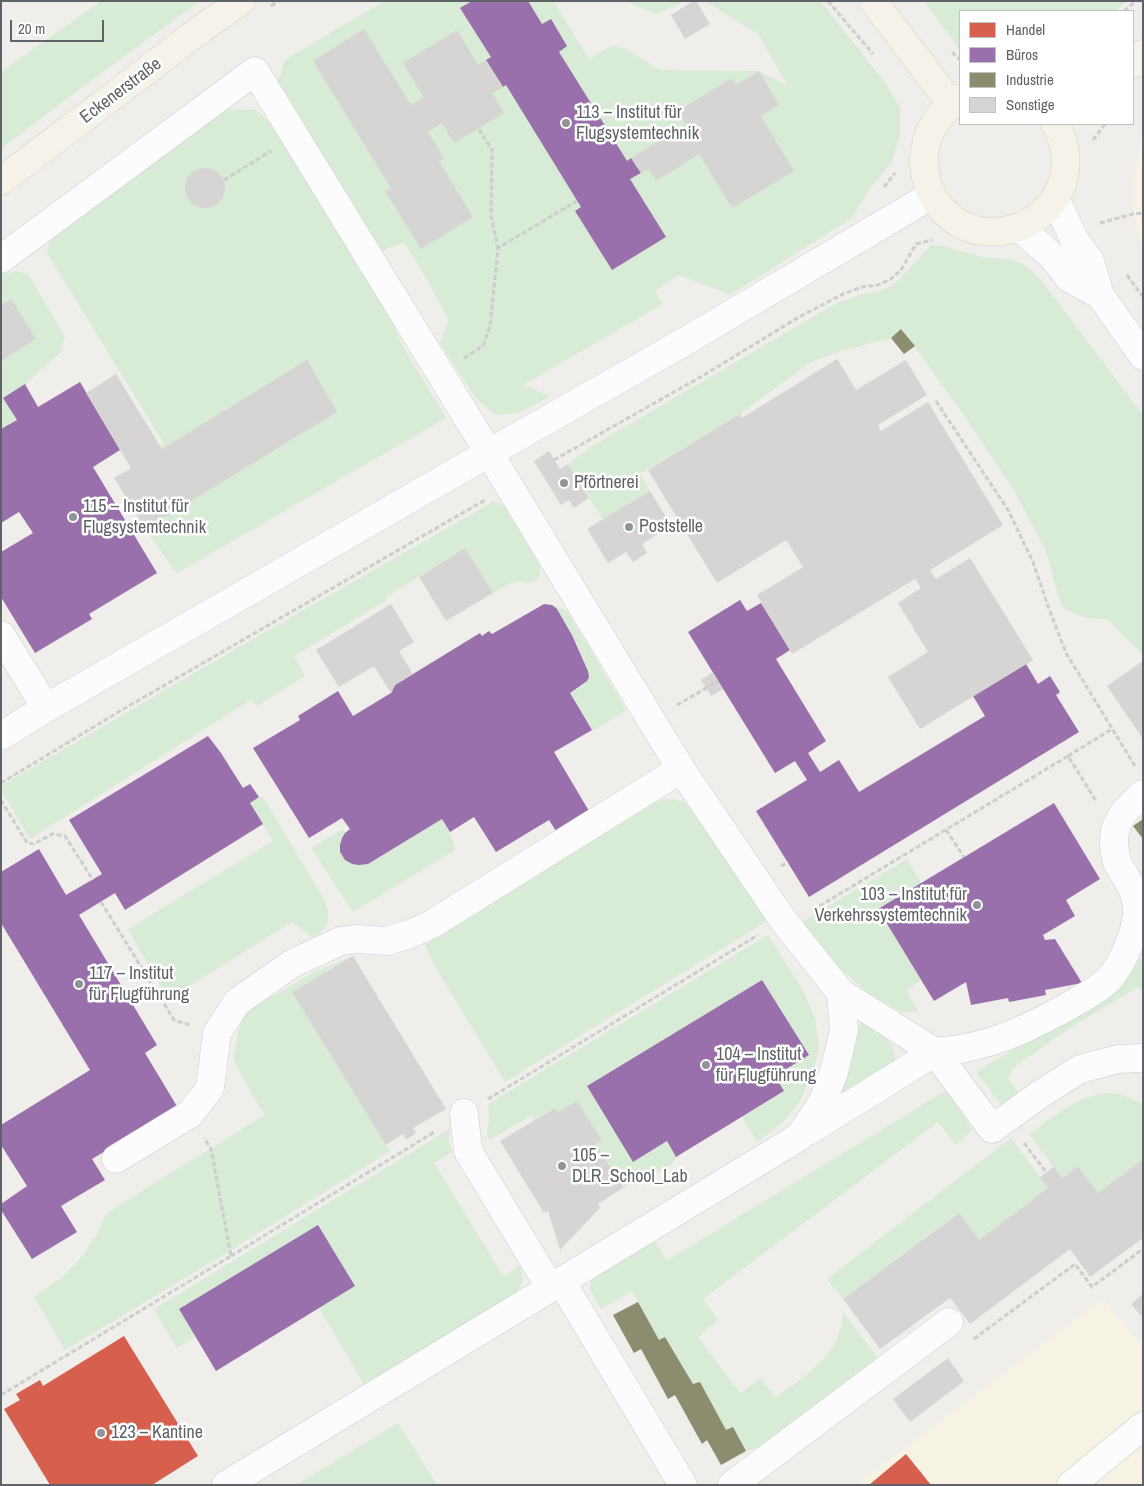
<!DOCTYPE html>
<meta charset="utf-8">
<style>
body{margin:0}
#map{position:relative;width:1144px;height:1486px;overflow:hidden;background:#efeeea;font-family:"Archivo Narrow",sans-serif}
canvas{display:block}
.frame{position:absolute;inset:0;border:2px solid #5f6368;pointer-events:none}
.legend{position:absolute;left:959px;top:10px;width:175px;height:115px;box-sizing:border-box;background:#fff;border:1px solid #bfc1c3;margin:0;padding:6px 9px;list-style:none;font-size:15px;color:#5f6368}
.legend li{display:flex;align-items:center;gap:10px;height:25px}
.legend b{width:25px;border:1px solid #bfc1c3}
.scale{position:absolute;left:10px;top:20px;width:94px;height:22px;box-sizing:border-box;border:2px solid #5f6368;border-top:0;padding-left:6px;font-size:15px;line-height:18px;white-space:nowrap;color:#5f6368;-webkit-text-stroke:4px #fff;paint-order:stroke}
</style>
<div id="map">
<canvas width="1144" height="1486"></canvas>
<div class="frame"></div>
<ul class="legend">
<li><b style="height:14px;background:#d6604d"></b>Handel</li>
<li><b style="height:14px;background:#9970ab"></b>Büros</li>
<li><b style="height:14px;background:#8c8c6e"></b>Industrie</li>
<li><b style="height:14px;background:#d6d5d3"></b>Sonstige</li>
</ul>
<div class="scale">20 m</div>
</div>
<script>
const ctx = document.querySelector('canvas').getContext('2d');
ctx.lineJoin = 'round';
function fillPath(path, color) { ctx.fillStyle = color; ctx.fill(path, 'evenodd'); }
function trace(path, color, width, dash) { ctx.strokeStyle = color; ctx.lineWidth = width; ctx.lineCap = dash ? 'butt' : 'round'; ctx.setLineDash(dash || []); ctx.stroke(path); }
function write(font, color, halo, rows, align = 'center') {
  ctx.font = font + ' "Archivo Narrow",sans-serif'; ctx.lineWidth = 5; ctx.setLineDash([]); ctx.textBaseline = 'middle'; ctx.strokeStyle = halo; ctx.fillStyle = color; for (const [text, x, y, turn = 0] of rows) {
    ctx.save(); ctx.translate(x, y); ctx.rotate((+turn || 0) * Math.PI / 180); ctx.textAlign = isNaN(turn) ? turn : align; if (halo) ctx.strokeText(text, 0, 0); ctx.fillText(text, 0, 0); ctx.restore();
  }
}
fillPath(new Path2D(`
 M1143 127V249L1136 225 1133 188Z
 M1103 1299 1143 1348V1485H856Z`), '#f7f3e4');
fillPath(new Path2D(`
 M101 1H200L77 91 1 149V72Z
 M384 1H553L589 59 612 46 624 48 660 70 759 71 788 86 758 34 705 1H820L884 81 900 107V135L892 162 871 187 852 218 730 295 679 275 655 291 663 304 523 385 550 396 519 413 496 415 475 397 440 343 449 320 417 262 404 242 379 252 278 82 285 60Z
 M625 1H685L656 14Z
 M924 1H1127L1116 11H960V50Z
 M221 109 256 110 277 129 380 293 401 343 446 418 177 573 145 529 163 442 47 253 51 235Z
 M931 245 944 246 982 257 1006 259 1021 263 1036 275 1054 297 1143 415V655L1107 619 1085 618 1062 608 1045 549 1014 490 966 418 902 329 891 338 841 351 811 362 740 414 640 474 650 491 603 520 568 464 589 448 835 304 859 295 882 290 896 283Z
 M16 271 28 274 65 337 61 352 25 384 4 398 17 420 1 429V275Z
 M493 502 500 503 507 510 540 566V574L537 580 529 583C515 578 505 586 493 593L465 548 386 597 387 600 294 656 305 676 257 706 252 699 30 839 1 790V786L232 651Z
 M552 605 561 608 568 612 626 710 593 731 570 693 587 681C587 677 588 673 587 669 582 653 565 615 552 605Z
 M259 797H263L325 901C331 919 330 929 312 937L292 922 168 999 128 929 273 841 250 803Z
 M667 799 682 801 697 812 767 921 505 1082 433 963 425 945 653 803Z
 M442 819 450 832 455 850 353 912 311 848 343 829 345 833C332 854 346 867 368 864Z
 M907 859 921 883 878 909 921 980 906 991 918 1011 901 1012 868 993 828 958 802 922Z
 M768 935 803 990 815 1019 819 1049 812 1074 799 1103 782 1123 757 1142 742 1117 784 1092 775 1076 808 1055 762 980 587 1086 633 1162 667 1141 676 1157 672 1164 646 1180 642 1178 623 1188 596 1144 602 1140 577 1101 558 1112 555 1108 535 1119 532 1115 489 1140 487 1131 489 1119 488 1104Z
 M353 956 292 992 390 1151 225 1254 65 1350 34 1297 62 1277 81 1258 96 1236 106 1214 145 1189 265 1115 249 1089 234 1060 238 1032 244 1013 314 972Z
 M1138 956 1143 963V990L1138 987 1073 1026 1013 1068 1008 1078 1020 1095 1003 1107 976 1072 1106 994Z
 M861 1022H867L872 1023 893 1047 896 1061 844 1094 842 1092C846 1080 850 1069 853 1057 856 1046 854 1032 861 1022Z
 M947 1090 972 1130 956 1145 938 1122 703 1299 718 1320 698 1337 740 1393 761 1378 775 1398C806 1375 842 1355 843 1312L882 1364 759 1448 746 1451 733 1427 726 1430 700 1382 693 1384 665 1337 659 1340 632 1291 601 1309 590 1290 591 1279 654 1239 666 1261Z
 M1107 1093 1120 1094 1141 1103 1143 1105V1159L1098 1193 1078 1166 1062 1178 1029 1134C1054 1117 1076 1096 1107 1093Z
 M450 1129 449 1142 452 1152 434 1163 503 1276 520 1266C525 1281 523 1284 514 1296L365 1386 319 1308 355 1286 318 1225 179 1309 195 1337 177 1348 154 1309Z
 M1011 1138 1048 1188 979 1240 958 1213 843 1299 827 1279Z
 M398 1423 437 1485H296Z`), '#d8ebd6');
fillPath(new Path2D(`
 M124 1336 198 1456 152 1485H50L4 1409 20 1400 16 1394 40 1380 43 1386Z
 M906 1454 931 1485H869Z`), '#d6604d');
fillPath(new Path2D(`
 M472 1H528L542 24 551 19 567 46 559 52 627 161 631 158 641 173 630 179 666 237 612 270 575 211 581 207 506 85 503 87 486 60 491 57 460 8Z
 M80 382 120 450 93 467 157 573 89 614 92 619 35 653 1 597V552L33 533 19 512 1 523V429L17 420 3 398 25 384 38 407Z
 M740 600 747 611 761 603 790 650 776 659 826 741 808 753 820 772 839 760 859 792 985 716 973 696 1026 664 1038 684 1050 676 1060 692 1056 695 1079 732 809 897 756 811 807 780 795 761 775 773 688 632Z
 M544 604 552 605 557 609 572 635 588 671 589 677 587 681 570 693 592 730 554 752 589 811 556 831 549 820 496 852 474 817 450 832 442 819 368 864 359 865 352 864 345 860 340 852V845L342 838 345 833 350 829 342 818 309 838 253 748 300 720 298 716 338 691 353 716 391 693 395 685 480 633 482 636 489 631 492 634Z
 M208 736 221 753 243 788 250 784 259 797 250 803 263 824 125 910 115 893 79 915 157 1045 145 1053 178 1108 92 1159 105 1180 61 1206 77 1232 32 1259 1 1210V1204L27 1186 1 1145V1125L90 1070 1 923V872L39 849 66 895 102 874 69 820Z
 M1054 803 1100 879 1066 900 1075 916 1043 935 1045 940 1055 939 1082 983 1045 990 1046 995 1009 1002 1008 998 971 1005 966 982 934 1001 878 909Z
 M762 980 809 1055 775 1076 784 1091 676 1157 667 1141 633 1162 587 1086Z
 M318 1225 355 1286 216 1371 179 1309Z`), '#9970ab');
fillPath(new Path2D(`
 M901 329 915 346 904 354 891 338Z
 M1143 819V839L1133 826Z
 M638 1302 659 1340 665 1337 693 1384 700 1382 726 1430 733 1427 746 1451 721 1465 707 1440 702 1444 675 1395 668 1399 641 1349 634 1353 613 1315Z`), '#8c8c6e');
fillPath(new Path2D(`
 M693 1H696L710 24 685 39 671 15Z
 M364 29 411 105 424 98 403 63 457 30 478 65 486 60 503 87 492 93 504 113 454 143 442 123 428 132 444 158 439 161 473 217 421 249 385 191 391 188 313 61Z
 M759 71 779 105 761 116 794 171 732 208 699 154 656 181 649 169 641 173 631 158 686 124 678 111 732 78 736 85Z
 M185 188a20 20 0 1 1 40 0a20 20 0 1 1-40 0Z
 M11 299 36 339 1 361V305Z
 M837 359 856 390 906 360 927 395 878 425 881 431 928 402 1003 525 930 570 936 579 970 558 1033 660 920 729 888 677 928 652 898 603 921 588 915 579 792 654 757 595 803 567 786 540 717 583 648 470 740 414 742 418Z
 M307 360 337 412 145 529 114 478 131 468 86 393 116 374 162 449Z
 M549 451 560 469 568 464 589 498 574 508 569 500 561 505 534 461Z
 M650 491 671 525 642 544 647 553 633 562 626 552 608 563 587 529Z
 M465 548 493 593 446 621 419 577Z
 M391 604 414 642 399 651 413 674 395 685 391 693 374 666 339 687 316 650Z
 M1143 661V739L1107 686Z
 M713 672 723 689 711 696 701 680Z
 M353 956 446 1109 413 1128 416 1133 406 1140 403 1134 386 1145 292 992Z
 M577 1101 602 1140 596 1144 623 1188 598 1204 600 1208 560 1250 548 1211 544 1213 500 1141 555 1108 558 1112Z
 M1143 1159V1238L1090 1277 1070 1249 970 1324 950 1298 880 1349 843 1299 959 1213 979 1240 1048 1188 1040 1177 1054 1167 1062 1178 1078 1166 1098 1193Z
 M1143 1294V1318L1131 1304Z
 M948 1358 964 1381 910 1422 893 1399Z`), '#d6d5d3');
const minor = new Path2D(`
 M1055 198 1075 241 1090 261 1100 295 1143 356
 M1020 228 1054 258 1069 278 1100 295
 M1 259 255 71 489 453 46 708 1 736
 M1 635 46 708
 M1143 794C1124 810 1110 825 1115 851 1115 855 1116 859 1117 862 1125 878 1138 892 1137 911 1137 930 1123 962 1111 977 1101 988 1086 996 1074 1003 1040 1022 1004 1041 965 1048 956 1050 945 1051 935 1052L992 1129 1039 1095 1080 1069 1118 1059 1143 1058
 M464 1113 468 1151 550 1287
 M808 1131 935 1052 841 993
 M116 1159 190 1114 210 1088 217 1033 237 1002 293 963 341 941 358 939 387 941 410 934 432 924 681 769
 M561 1281 683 1485
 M226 1485 799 1137 822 1103 834 1072 844 1030 841 993 783 920 681 769 489 453 684 342 932 195
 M732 1485 949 1322
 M1071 1485 1143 1426`);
const major = new Path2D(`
 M873 1 952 105
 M1133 64 1143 54
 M960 99C889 143 932 250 1012 229 1034 224 1050 209 1060 189 1069 169 1067 143 1055 124
 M1 181 201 29 241 1`);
trace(minor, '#cbcccc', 29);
trace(major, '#d7ceb8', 29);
trace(new Path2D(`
 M828 1 873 54
 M271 6 278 1
 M1124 11 1136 1
 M952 52 960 60
 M479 129 492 150 491 216 498 248
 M1093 140 1105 124
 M224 180 271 151
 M884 187 895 173
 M1100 223 1133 214 1143 213
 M1127 275 1143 297
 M464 358 483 346 490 326 498 248 577 201
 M936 401 1008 510 1033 562 1049 609 1066 653 1135 766
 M554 460 704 375 799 317 843 294 862 287 878 285 891 279 901 270 916 244 932 240
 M677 705 718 681
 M1068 756 1112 729
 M1 783 125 708 485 500
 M1 800 27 843 34 844 52 834 65 836 93 880
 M946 830 964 857
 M781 866 788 862
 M101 902 174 1020 190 1025
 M813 910 1068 756 1096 801
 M488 1099 758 935
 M1024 1143 1046 1172
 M231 1256 436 1131
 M974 1339 1075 1264 1092 1287 1143 1249
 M1 1395 231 1256 211 1149 204 1138`), '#cacfcc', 3, [5, 2.5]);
trace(minor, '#fdfcfc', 28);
trace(major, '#f4f2e9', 28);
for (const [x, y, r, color] of [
 [566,123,5,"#919496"],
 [564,483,5,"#919496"],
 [73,517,5,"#919496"],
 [629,527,5,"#919496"],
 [977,905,5,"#919496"],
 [79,984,5,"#919496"],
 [706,1065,5,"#919496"],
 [562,1166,5,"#919496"],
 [101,1433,5,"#919496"]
]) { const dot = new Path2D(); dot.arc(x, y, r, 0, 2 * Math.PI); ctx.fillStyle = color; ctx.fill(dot); trace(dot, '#fff', 2); }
write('18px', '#5f6368', '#fff', [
 ["Eckenerstraße",121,91,-37]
]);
write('18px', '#5f6368', '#fff', [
 ["113 – Institut für",576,113],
 ["Flugsystemtechnik",576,134],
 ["Pförtnerei",574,483],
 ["115 – Institut für",83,507],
 ["Flugsystemtechnik",83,528],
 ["Poststelle",639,527],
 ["103 – Institut für",967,895,"right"],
 ["Verkehrssystemtechnik",967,916,"right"],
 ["117 – Institut",89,974],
 ["für Flugführung",89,995],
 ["104 – Institut",716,1055],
 ["für Flugführung",716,1076],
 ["105 –",572,1156],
 ["DLR_School_Lab",572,1177],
 ["123 – Kantine",111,1433]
], 'left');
</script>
